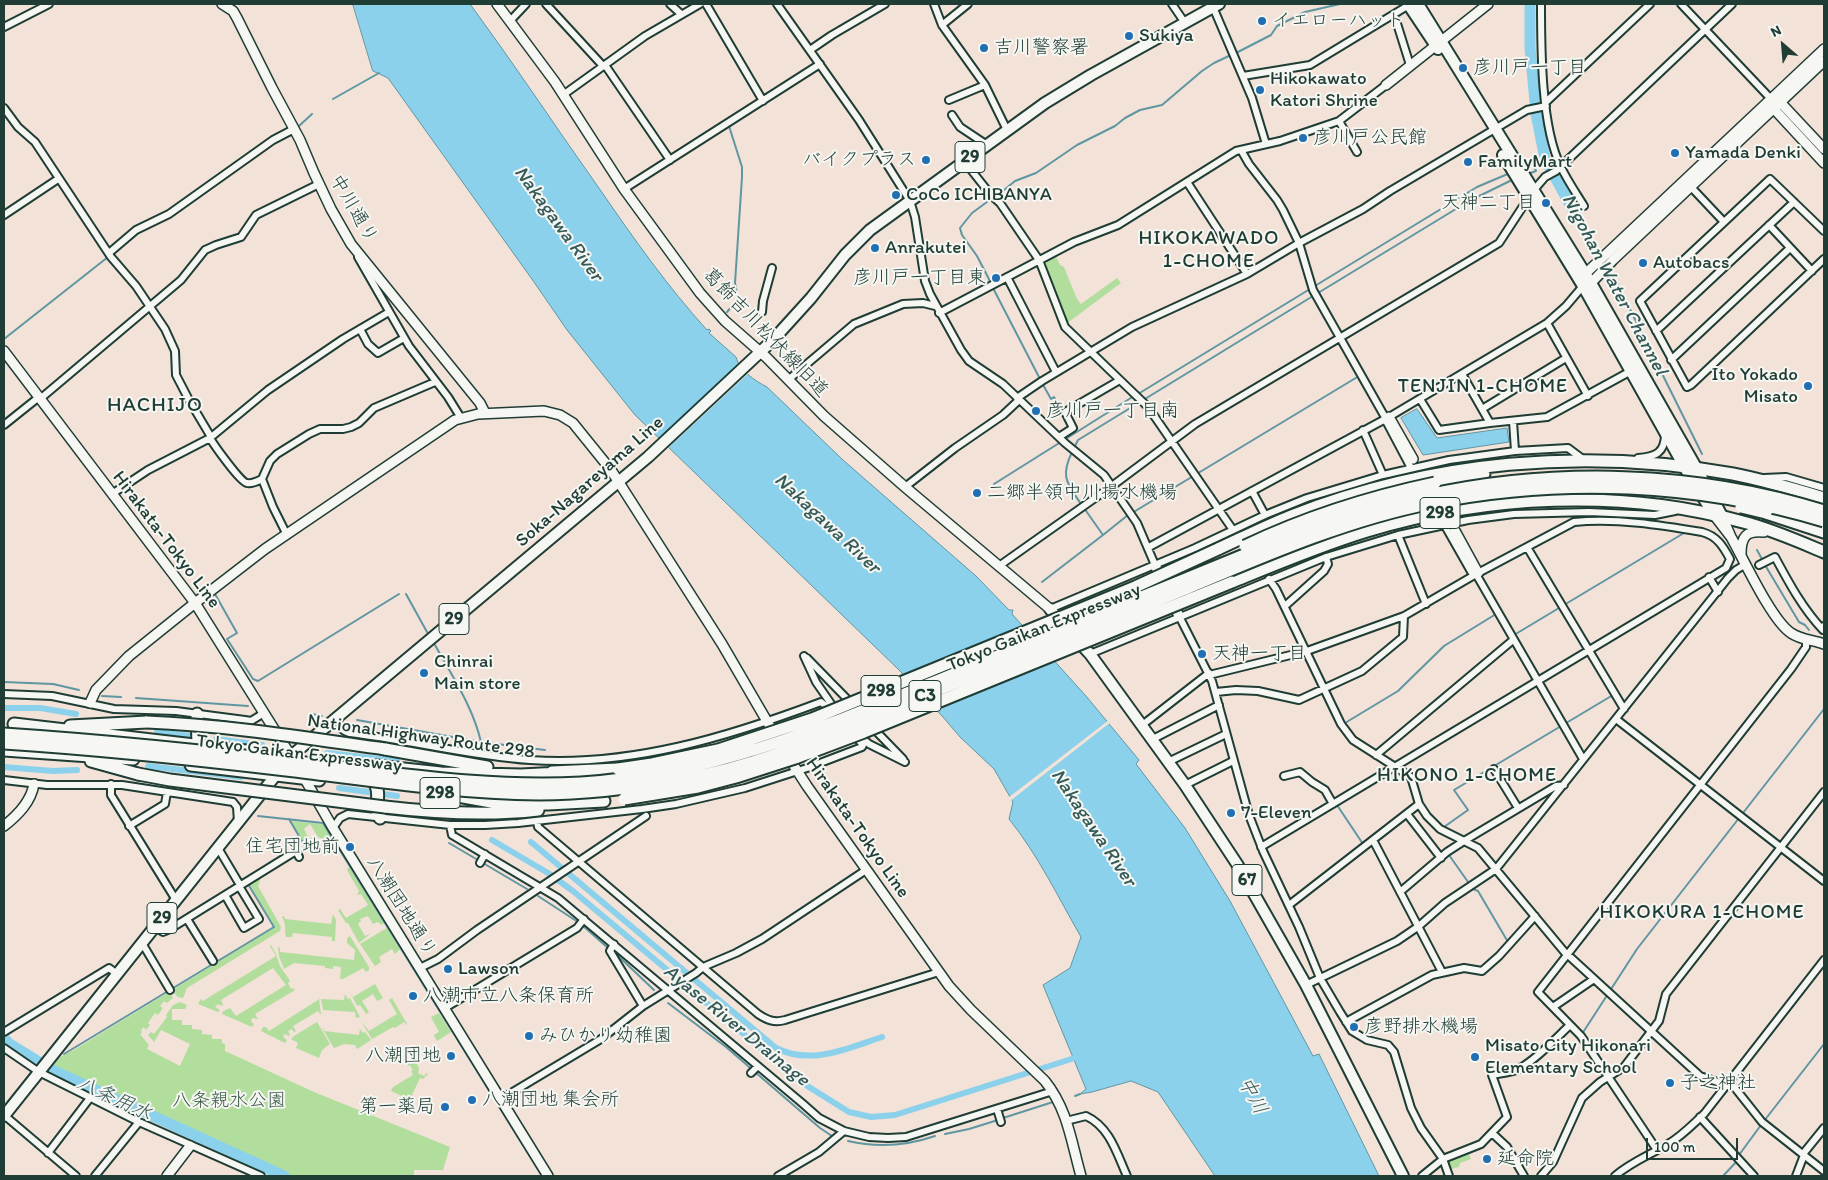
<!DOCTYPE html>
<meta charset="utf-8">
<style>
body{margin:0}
#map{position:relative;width:1828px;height:1180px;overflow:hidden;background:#f2e2d8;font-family:Itim,sans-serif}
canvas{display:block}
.frame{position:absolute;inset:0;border:5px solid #1f3d34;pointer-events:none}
.north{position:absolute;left:1758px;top:20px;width:50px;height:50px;-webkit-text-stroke:4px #f6f6f2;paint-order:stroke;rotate:333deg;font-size:14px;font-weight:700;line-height:20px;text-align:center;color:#1f3d34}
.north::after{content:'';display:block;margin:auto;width:18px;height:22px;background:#1f3d34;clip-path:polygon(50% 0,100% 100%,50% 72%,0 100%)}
.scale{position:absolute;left:1646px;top:1138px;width:92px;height:22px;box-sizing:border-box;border:2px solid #1f3d34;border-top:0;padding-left:6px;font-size:15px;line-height:18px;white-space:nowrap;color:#1f3d34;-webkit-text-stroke:4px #f6f6f2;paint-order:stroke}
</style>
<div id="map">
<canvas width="1828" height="1180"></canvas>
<div class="frame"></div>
<div class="north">N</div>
<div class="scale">100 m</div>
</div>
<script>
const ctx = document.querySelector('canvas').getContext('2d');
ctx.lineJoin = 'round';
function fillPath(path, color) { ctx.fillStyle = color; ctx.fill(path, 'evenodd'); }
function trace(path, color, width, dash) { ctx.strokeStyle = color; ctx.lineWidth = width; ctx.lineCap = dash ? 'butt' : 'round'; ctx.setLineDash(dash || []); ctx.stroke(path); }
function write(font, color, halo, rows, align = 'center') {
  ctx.font = font + ' Itim,"Klee One",sans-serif'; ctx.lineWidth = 4; ctx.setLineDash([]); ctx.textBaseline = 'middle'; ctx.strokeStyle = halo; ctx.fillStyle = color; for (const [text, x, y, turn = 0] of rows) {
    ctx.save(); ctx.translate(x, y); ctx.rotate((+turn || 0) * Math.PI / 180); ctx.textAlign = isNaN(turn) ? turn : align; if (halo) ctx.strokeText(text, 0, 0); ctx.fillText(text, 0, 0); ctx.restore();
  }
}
fillPath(new Path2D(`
 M1056 256 1060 265 1064 267 1077 299 1081 304 1117 278 1121 283 1066 324 1043 265 1044 262Z
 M290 821 323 824 330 835 323 839 318 837 310 824 304 829 309 839 313 837 314 838 304 843Z
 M349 867 384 923 382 925 377 922 373 924 368 916 360 919 361 921 358 924 365 936 369 934V935L359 943 348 923H346L338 910 340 909 346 918 368 905 361 894 357 895 359 891 347 870Z
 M261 878 258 886 281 927 280 931 187 988 183 998 178 997 173 992 175 991 174 989 275 927 250 885Z
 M333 914 336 920 335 941H332V937L293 933 292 937H286C284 928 287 926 282 917L284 916 285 919 331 924Z
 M387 928 400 949 395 954 392 949 379 957 381 962 375 966 360 944Z
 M350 936 369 967V970L366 972 363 968 343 979H340L341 967 333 966V969L325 968V966L294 963 284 969 279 956 278 947 280 948V952L354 960 355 950 347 943V938Z
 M271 945 276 954 280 966 290 981 288 983 291 989 293 988 295 990 255 1014 258 1019 252 1018 251 1022 254 1024 252 1027 222 1014 223 1011 230 1008 236 1016 286 985 273 968 221 1000 223 1005 222 1006 218 1004 215 1007 220 1010 218 1012 198 1004 201 999 203 1001 276 956 270 946Z
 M375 984 383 998 377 1001 373 994 362 1001 369 1012 366 1014 360 1005 357 1006 349 990 353 997Z
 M169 992 173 998 167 1003 164 1001 160 1006 163 1008 158 1015 155 1013 148 1023 150 1025 146 1030 144 1027 141 1030 142 1033 140 1034 149 1045 147 1049 180 1066 190 1044 161 1030 154 1042 148 1035 151 1032 154 1034 167 1017 166 1015 173 1005 180 1002 187 1005 185 1009H172V1020H182V1025H192V1029L202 1030V1034L212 1035V1039H222V1043L225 1044V1051L314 1092 450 1147 443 1170H414V1176H291L265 1163 163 1120 51 1069 58 1058 74 1050Z
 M345 994 348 999 350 998 360 1017 356 1018 355 1012 323 1010 321 999 344 1000Z
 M319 998 321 1015 318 1011 293 1026 296 1031 294 1032 292 1029 288 1031 290 1035 289 1036 285 1034 283 1037 287 1040 285 1043 261 1031 263 1027H266L269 1031 318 1000Z
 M392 998 407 1024 406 1025 404 1022 395 1028 393 1027 372 1039 361 1021 369 1031 397 1014 389 1000Z
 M439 1013 451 1032 437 1041 434 1035 439 1032 431 1017Z
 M317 1022 330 1044 322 1050 319 1058 296 1048 298 1043 291 1039 294 1036Z
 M322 1028 324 1029V1031L359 1035 360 1029 363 1033 365 1032 371 1040 357 1049 355 1045 344 1044 334 1048Z
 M414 1059 419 1068 418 1073 424 1076 426 1073 428 1074 423 1079 420 1078 411 1097 415 1099 413 1101 391 1091 393 1087 413 1075 411 1071 413 1070 410 1065 408 1066 407 1064Z
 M1468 1152 1471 1159 1460 1163 1459 1167 1451 1169 1448 1159Z`), '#b1de9c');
const water = new Path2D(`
 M353 4H470C515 65 557 129 601 191 634 239 668 287 707 330L709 329 711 331 709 333 736 357C739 370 755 381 767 387L843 460 976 576 1009 610H1013L1012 614 1086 696 1139 760 1136 764 1185 828 1230 901 1313 1056 1319 1054 1379 1176H1215L1158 1092 1131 1081 1092 1092 1080 1094 1086 1089 1043 985 1070 968 1081 937C1058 897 1038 855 1009 819L1013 802 994 769 960 737 943 717 899 670 635 415 567 330 534 282 388 78 373 71Z
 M1417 409 1437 438 1507 428 1509 442 1423 455 1401 418Z`);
fillPath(water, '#8bd1ec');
trace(water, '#6096a2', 1);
fillPath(new Path2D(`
 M748 370 750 372 666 450 664 448Z
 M1109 720 1111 722 1010 801 1008 798Z`), '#f2e2d8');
trace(new Path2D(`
 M1236 53 1271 35 1277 26 1305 12 1340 4
 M333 99 379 73
 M299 126 312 114
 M1524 168 1545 159
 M1528 174 1536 171 1533 164
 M998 195 1015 181 1036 173 1077 145 1115 126 1125 118 1140 110 1162 105 1202 71 1214 63 1231 55
 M186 206 280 139
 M1577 217 1601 255
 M158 222 170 217
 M116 251 129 240
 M1609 267 1702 454
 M991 283 977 256 962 235 960 228 972 213 991 199
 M993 288 1040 379
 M1318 293 1469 201 1514 179
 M727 312 738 299 735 283 742 177V167L729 126
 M4 339 108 257
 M1042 383 1051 399 1054 397 1066 421
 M1138 394 1477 187 1510 173
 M1074 448 1078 440 1313 296
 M1072 452C1060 477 1067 483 1081 504
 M994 484 1134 396
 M1132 513 1359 376
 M1103 535 1128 515
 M1757 550 1763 561
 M1765 565 1799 622 1805 625 1809 630
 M1042 582 1103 535 1084 508
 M215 594 237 633 227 639 253 679 258 681 399 594
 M406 594 427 632
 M1514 635 1684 533
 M435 645C452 676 473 707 481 742
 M4 682 53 684 79 690
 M102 696 121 697
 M136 698 248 706
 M312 714 322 716
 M357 720 481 742 545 750
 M1345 723 1398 691 1444 646 1496 614
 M1337 805 1363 844
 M258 816 323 823 542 1176
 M289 819 306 848 298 853
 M1456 834 1444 827 1468 810 1454 790 1613 695
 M449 843 527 889
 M1449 855 1473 889 1478 891 1508 942
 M538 896 578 922
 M582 925 608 948
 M614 952 654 990
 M668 1003 726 1047 820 1128 832 1136
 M1582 1034 1637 949 1824 709
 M64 1054 274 927 248 884 250 883
 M1075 1096 1080 1094
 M1003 1118 1053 1102
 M1764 1121 1824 1044
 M945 1134 969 1129 998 1120
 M848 1141C878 1148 906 1146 935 1136
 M1739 1155 1761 1125
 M1739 1155 1747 1164
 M1723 1176 1738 1160`), '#6096a2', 2);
trace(new Path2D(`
 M4 708H40L76 714
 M157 732 190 736
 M216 739 262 745
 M327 753 397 761
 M148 766 241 777
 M4 767 53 771 77 770
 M339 788 397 796
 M492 840 548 873 573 891 801 1082 849 1112 871 1117 895 1115 1081 1056
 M531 842 776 1048C811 1066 848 1048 882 1037`), '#8bd1ec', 6);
trace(new Path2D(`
 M1530 4V48L1535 102
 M1536 114 1545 159 1577 217
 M4 1038 8 1043 52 1070 284 1176`), '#8bd1ec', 11);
trace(new Path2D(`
 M1441 508 1455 531`), '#c8c1b7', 9, [9, 4.5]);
const street = new Path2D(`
 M546 4 603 66
 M670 4 681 14
 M706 4 763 101
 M777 4 859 120 910 201 915 217 925 281 930 294 961 350 969 361 1003 384 1065 443 1104 475 1137 523 1155 565
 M934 4 942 25 985 85 1007 130
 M1172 4 1185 23
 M1541 4C1541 49 1541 127 1561 167 1567 180 1576 193 1584 206
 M1681 4 1771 99
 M1213 7 1252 98 1266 144
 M1394 14 1410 65
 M510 21 526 4
 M942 25 968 4
 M4 27 49 4
 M810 50 832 35 885 4
 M605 65 670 160
 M1243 76 1310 65 1409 5
 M563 95 645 36 700 4
 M949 100 985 85
 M1546 102 1650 4
 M4 108 18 127 35 142 111 257 136 286 165 329 175 351 176 375 189 400 211 437
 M952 115 960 127 987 145
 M1339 121 1357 152
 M1241 150 1249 164 1277 200 1283 210 1299 243 1313 290 1386 419
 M964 161 991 195 1000 203 1039 260 1065 327 1148 407 1233 530
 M1187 182 1247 274
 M1691 187 1724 222
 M624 189 820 64
 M4 215 58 179
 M1769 225 1812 271
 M1824 231 1770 179 1640 301 1687 387 1691 385 1824 259
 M109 253 136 230 169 214 273 140 294 129
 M358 257 409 346 448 397 461 418
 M1007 277 1056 372
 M762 312 763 301 772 268
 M939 313 1074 242 1118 225 1236 151 1280 141 1339 121 1386 85
 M1547 323 1588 396
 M360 329 368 344 378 353 404 338
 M1656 331 1794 202
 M1671 360 1790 248
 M1462 374 1490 423 1547 417 1631 371
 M788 380 854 324 903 304 923 303 935 306
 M1017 398 1042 381 1132 327 1247 274 1299 243 1363 209 1390 191 1527 110 1546 106
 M40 399 181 280 205 250 216 245 241 237 256 215 319 184
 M1420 399 1439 430 1490 423
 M1482 409 1566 358
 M1385 419 1411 468
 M1513 421 1515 451
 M4 425 39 397
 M1363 430 1383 475
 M1059 437 1073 428 1065 412 1120 380
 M210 438C214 445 241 483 247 483 251 484 258 481 262 479
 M1638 458C1655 457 1665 453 1665 434
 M1764 478 1786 477 1824 488
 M905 487 955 448 1003 415 1019 400
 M1252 491 1265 515
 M112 494 148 470 210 438 268 390 343 339 389 312
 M1444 524 1473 575
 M287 535 273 507 262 479 270 461 277 454 309 434 320 429H343L351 427 359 423 374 408 435 382
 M1398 535 1426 604
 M1149 547 1389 417 1547 323 1566 306 1583 286
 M1527 547 1624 709
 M1759 565 1775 557C1789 583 1803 609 1823 630L1824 626
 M999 566 1112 486 1195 424 1499 243 1533 191 1545 177 1556 171 1732 4
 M1476 574 1583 759
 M1709 577 1718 592
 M1269 579 1276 589 1341 724 1353 740 1411 777 1419 804 1427 816 1440 829 1478 848 1567 955
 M1285 606 1324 571 1328 564 1326 557
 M1050 609 1195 548 1265 515 1307 498 1383 475 1449 460 1515 451 1568 448 1584 460
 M1179 616 1212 681 1249 815 1263 851 1299 927 1320 978 1340 1012 1352 1031 1367 1040 1388 1045 1394 1052 1411 1108 1421 1128 1443 1159 1449 1176
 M1090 654 1326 557 1398 535 1468 520 1514 514 1589 512 1655 515 1675 511
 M804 656 816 682 836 711
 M807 658 852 704
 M1209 675 1307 651 1404 616 1478 573 1574 522C1617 518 1660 525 1702 532 1717 536 1723 546 1730 559L1726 568 1261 847
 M1216 692 1236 690 1258 691 1299 700 1362 671 1403 637 1404 616
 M4 694 52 696 114 709 176 711 245 720 251 721 264 713
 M337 716C339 725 340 730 349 733 410 740 470 756 530 760 630 767 728 737 821 702L833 712
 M1616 719 1824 881
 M1141 726 1209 673
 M872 727 903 759
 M861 737 869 744 905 762
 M1151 740 1219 705
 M1376 755 1513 640
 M1168 762 1226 734
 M1494 769 1518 808
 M1284 776 1300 772 1312 782 1325 790 1333 804
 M4 780 47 785H122L233 802 237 807 238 822
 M111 784V795L176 900
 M1185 785 1233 761
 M1407 814 1441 858
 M537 821 538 827 758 1014C767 1020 774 1023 785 1020L939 972
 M450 825 452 835 558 898 802 1103 819 1118 844 1131 869 1137 888 1138 906 1137 1053 1091
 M129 826 165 804 167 792
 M333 828 340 818 348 814 450 825H485L518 823 642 809 676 804 745 788 807 768 862 747 863 745 853 734
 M1373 840 1442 972
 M218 848 240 885
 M480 863 485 854
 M1400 892 1447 852 1464 841 1556 786 1564 785
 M225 895 244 928 259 919 239 886
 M1289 905 1419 804
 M187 919 213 961
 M154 927 163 932 170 929 296 851 299 857
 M142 943 170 990
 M614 944 610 951 643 1006
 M1568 955 1700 1076 1735 1088 1762 1122 1824 1171
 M420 968 438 959 477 930 646 816
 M1306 985 1397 941 1419 926 1445 903 1496 869 1728 578 1736 570 1746 564
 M1553 1007 1594 979
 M445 1008 577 928 584 919
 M1346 1022 1432 975 1464 968 1482 971 1499 956 1535 916
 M4 1032 109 968 117 974
 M4 1048 39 1072 139 1122 261 1176
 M751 1073 758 1066
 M501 1099 601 1039 643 1006 696 973 703 967 736 953 762 939 866 870
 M997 1109 1001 1122
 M4 1115 76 1176
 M1700 1117 1754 1176
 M1066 1121 1086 1116C1110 1127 1117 1154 1127 1176
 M1492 1133 1507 1147 1524 1176
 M1657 1150 1581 1036 1538 992 1791 669 1806 647V640
 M48 1153 90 1098
 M1803 1154 1824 1128
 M95 1176 139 1122
 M778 1176 819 1152 844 1131
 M1422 1176 1443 1159 1481 1144 1507 1117 1492 1075C1500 1073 1508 1073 1516 1070 1532 1064 1557 1037 1570 1025
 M1541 1176 1553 1162 1582 1098 1600 1082 1624 1067 1659 1021 1666 994 1824 792
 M1615 1176C1631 1162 1650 1155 1668 1144 1682 1136 1693 1124 1704 1114L1824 960
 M1796 1176 1804 1155`);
const secondary = new Path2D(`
 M222 4 233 11 237 18 272 88 300 140 314 173 331 209 351 244 480 403 485 413
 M497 4 555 82 624 189 700 293 725 321 766 357 824 416 905 487 1050 609
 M1386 85 1488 4
 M1776 101 1781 103 1824 149
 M1772 104 1774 109 1824 163
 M1584 280 1585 274 1824 49
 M1585 285 1591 283 1613 260 1824 61
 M4 351 195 603 294 761
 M1389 417 1413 459
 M1714 515 1731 537 1722 516
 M1455 531 1478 573
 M1731 537C1744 560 1772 621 1791 633 1801 640 1813 640 1824 644
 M1741 554C1741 537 1746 530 1764 532
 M1155 565 1162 580
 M1171 600 1179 616
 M90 703 96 690 129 656 195 603 265 549 455 420 478 414 544 411 560 415 573 423 611 470 722 644 775 735
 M787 755 807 786 949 986 971 1010 1045 1081C1068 1110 1071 1141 1081 1176
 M302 774 333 828 548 1176
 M4 826C18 815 31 802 34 784
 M167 1176 190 1146`);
const primary = new Path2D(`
 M1408 4 1438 49
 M1418 4 1591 283 1697 469 1722 516
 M1503 155 1583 286 1685 468 1714 515
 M1050 609 1062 623
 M1075 638 1090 654 1185 785 1237 864 1306 985 1403 1176
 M4 1116 291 756 648 457 772 341 811 298 845 255 870 230 1045 103 1091 75 1219 4`);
const highway = new Path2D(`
 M1435 483 1484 474
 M1766 513 1824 532
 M1218 549C1242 538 1266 526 1291 516 1431 461 1585 447 1733 474 1764 480 1794 489 1824 498
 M1232 582C1276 564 1321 545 1367 531 1486 495 1622 488 1743 522 1771 529 1798 541 1824 552
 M197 714 198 745
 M14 724 246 751
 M70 726 147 722
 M385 749 487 767
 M4 750 133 759
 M91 761 138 774
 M191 765 319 780
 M376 766 441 773 521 775 560 773
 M552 772 618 769
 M376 786C381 796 373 808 380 818
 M435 792 497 803 548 804 604 801
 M385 807C436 813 487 816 538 810`);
trace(street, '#1f3d34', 10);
trace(secondary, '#1f3d34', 12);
trace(primary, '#1f3d34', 14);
trace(highway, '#1f3d34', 15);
trace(street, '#f6f6f2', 6);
trace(secondary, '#f6f6f2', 9);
trace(primary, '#f6f6f2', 10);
trace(highway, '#f6f6f2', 11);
const highwayBridge = new Path2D(`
 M1741 507 1766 513
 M1245 546C1306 517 1369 497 1435 483
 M147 722C226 725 306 738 385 749
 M4 734C110 741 216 752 322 765 407 775 495 788 581 783 718 774 831 724 956 673 1065 628 1174 583 1283 539 1329 522 1376 506 1424 496 1554 467 1697 471 1824 511
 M4 743C98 749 192 759 286 770 370 780 455 793 539 794 590 794 640 787 689 778 776 761 857 723 938 690 1020 657 1102 624 1183 590 1264 556 1346 520 1432 503 1561 477 1698 483 1824 521
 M618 769 652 764 718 750 812 719 1135 587 1218 549
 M138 774 170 780 385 807
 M624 799 698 787 736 777 795 758 864 732 1232 582`);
trace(highwayBridge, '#1f3d34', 15, []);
trace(highwayBridge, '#f6f6f2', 11);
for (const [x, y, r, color] of [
 [1262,21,5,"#1f6fb2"],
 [1129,36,5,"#1f6fb2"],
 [984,48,5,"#1f6fb2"],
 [1463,68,5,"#1f6fb2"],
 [1260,90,5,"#1f6fb2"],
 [1303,138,5,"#1f6fb2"],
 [1675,153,5,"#1f6fb2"],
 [926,160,5,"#1f6fb2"],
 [1468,162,5,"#1f6fb2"],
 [896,195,5,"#1f6fb2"],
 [1546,203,5,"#1f6fb2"],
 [875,248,5,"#1f6fb2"],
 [1643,263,5,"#1f6fb2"],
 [996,278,5,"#1f6fb2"],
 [1808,386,5,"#1f6fb2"],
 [1036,411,5,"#1f6fb2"],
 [977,493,5,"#1f6fb2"],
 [1202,654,5,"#1f6fb2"],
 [424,673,5,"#1f6fb2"],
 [1231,813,5,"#1f6fb2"],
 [350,847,5,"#1f6fb2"],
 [448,969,5,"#1f6fb2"],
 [413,996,5,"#1f6fb2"],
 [1354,1027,5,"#1f6fb2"],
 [529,1036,5,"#1f6fb2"],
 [451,1056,5,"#1f6fb2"],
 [1475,1057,5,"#1f6fb2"],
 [1670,1083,5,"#1f6fb2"],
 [472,1100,5,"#1f6fb2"],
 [445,1107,5,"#1f6fb2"],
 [1487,1159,5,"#1f6fb2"]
]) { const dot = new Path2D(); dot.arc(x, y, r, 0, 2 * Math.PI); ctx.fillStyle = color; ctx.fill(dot); trace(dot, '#f6f6f2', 2); }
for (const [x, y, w] of [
 [970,157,30],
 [1440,513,40],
 [454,619,30],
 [881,691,40],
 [925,696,32],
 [440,793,40],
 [1247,880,30],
 [162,918,30]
]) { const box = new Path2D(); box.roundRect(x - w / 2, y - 15.5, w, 31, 4); ctx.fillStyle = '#f6f6f2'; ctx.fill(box); trace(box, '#1f3d34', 1); }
write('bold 18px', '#1f3d34', null, [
 ["29",970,157],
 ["298",1440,513],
 ["29",454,619],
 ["298",881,691],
 ["C3",925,696],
 ["298",440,793],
 ["67",1247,880],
 ["29",162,918]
]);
write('19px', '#1f3d34', '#f6f6f2', [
 ["イエローハット",1272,21],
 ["Sukiya",1139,36],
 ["吉川警察署",994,48],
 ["彦川戸一丁目",1473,68],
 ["Hikokawato",1270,79],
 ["Katori Shrine",1270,101],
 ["彦川戸公民館",1313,138],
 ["Yamada Denki",1685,153],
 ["バイクプラス",916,160,"right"],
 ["FamilyMart",1478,162],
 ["CoCo ICHIBANYA",906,195],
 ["天神二丁目",1536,203,"right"],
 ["Anrakutei",885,248],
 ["Autobacs",1653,263],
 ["彦川戸一丁目東",986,278,"right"],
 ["Ito Yokado",1798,375,"right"],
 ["Misato",1798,397,"right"],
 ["彦川戸一丁目南",1046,411],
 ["二郷半領中川揚水機場",987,493],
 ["天神一丁目",1212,654],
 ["Chinrai",434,662],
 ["Main store",434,684],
 ["7-Eleven",1241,813],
 ["住宅団地前",340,847,"right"],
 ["Lawson",458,969],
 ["八潮市立八条保育所",423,996],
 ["彦野排水機場",1364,1027],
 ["みひかり幼稚園",539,1036],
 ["Misato City Hikonari",1485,1046],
 ["Elementary School",1485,1068],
 ["八潮団地",441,1056,"right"],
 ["子之神社",1680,1083],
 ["八潮団地 集会所",482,1100],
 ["第一薬局",435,1107,"right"],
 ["延命院",1497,1159]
], 'left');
write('19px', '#1f3d34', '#f6f6f2', [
 ["中川通り",353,209,60],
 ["葛飾吉川松伏線旧道",765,333,46],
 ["Soka-Nagareyama Line",590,482,-41],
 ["Hirakata-Tokyo Line",166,540,53],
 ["Tokyo Gaikan Expressway",1044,628,-22],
 ["National Highway Route 298",421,737,8],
 ["Tokyo Gaikan Expressway",299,754,7],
 ["Hirakata-Tokyo Line",857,828,55],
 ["八潮団地通り",401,907,58]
]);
write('19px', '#3c5d49', '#f6f6f2', [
 ["八条親水公園",229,1101]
]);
write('italic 20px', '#355b59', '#f6f6f2', [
 ["Nakagawa River",558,224,54],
 ["Nigohan Water Channel",1614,285,62],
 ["Nakagawa River",827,524,43],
 ["Nakagawa River",1093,828,56],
 ["Ayase River Drainage",736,1026,39],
 ["中川",1252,1096,62],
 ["八条用水",114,1099,25]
]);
ctx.letterSpacing = '1px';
write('20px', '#1f3d34', '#f6f6f2', [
 ["HIKOKAWADO",1209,239],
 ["1-CHOME",1209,262],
 ["TENJIN 1-CHOME",1483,387],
 ["HIKONO 1-CHOME",1467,776],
 ["HIKOKURA 1-CHOME",1702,913]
]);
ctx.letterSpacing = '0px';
ctx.letterSpacing = '1px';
write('21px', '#1f3d34', '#f6f6f2', [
 ["HACHIJO",155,406]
]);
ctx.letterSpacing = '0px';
</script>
